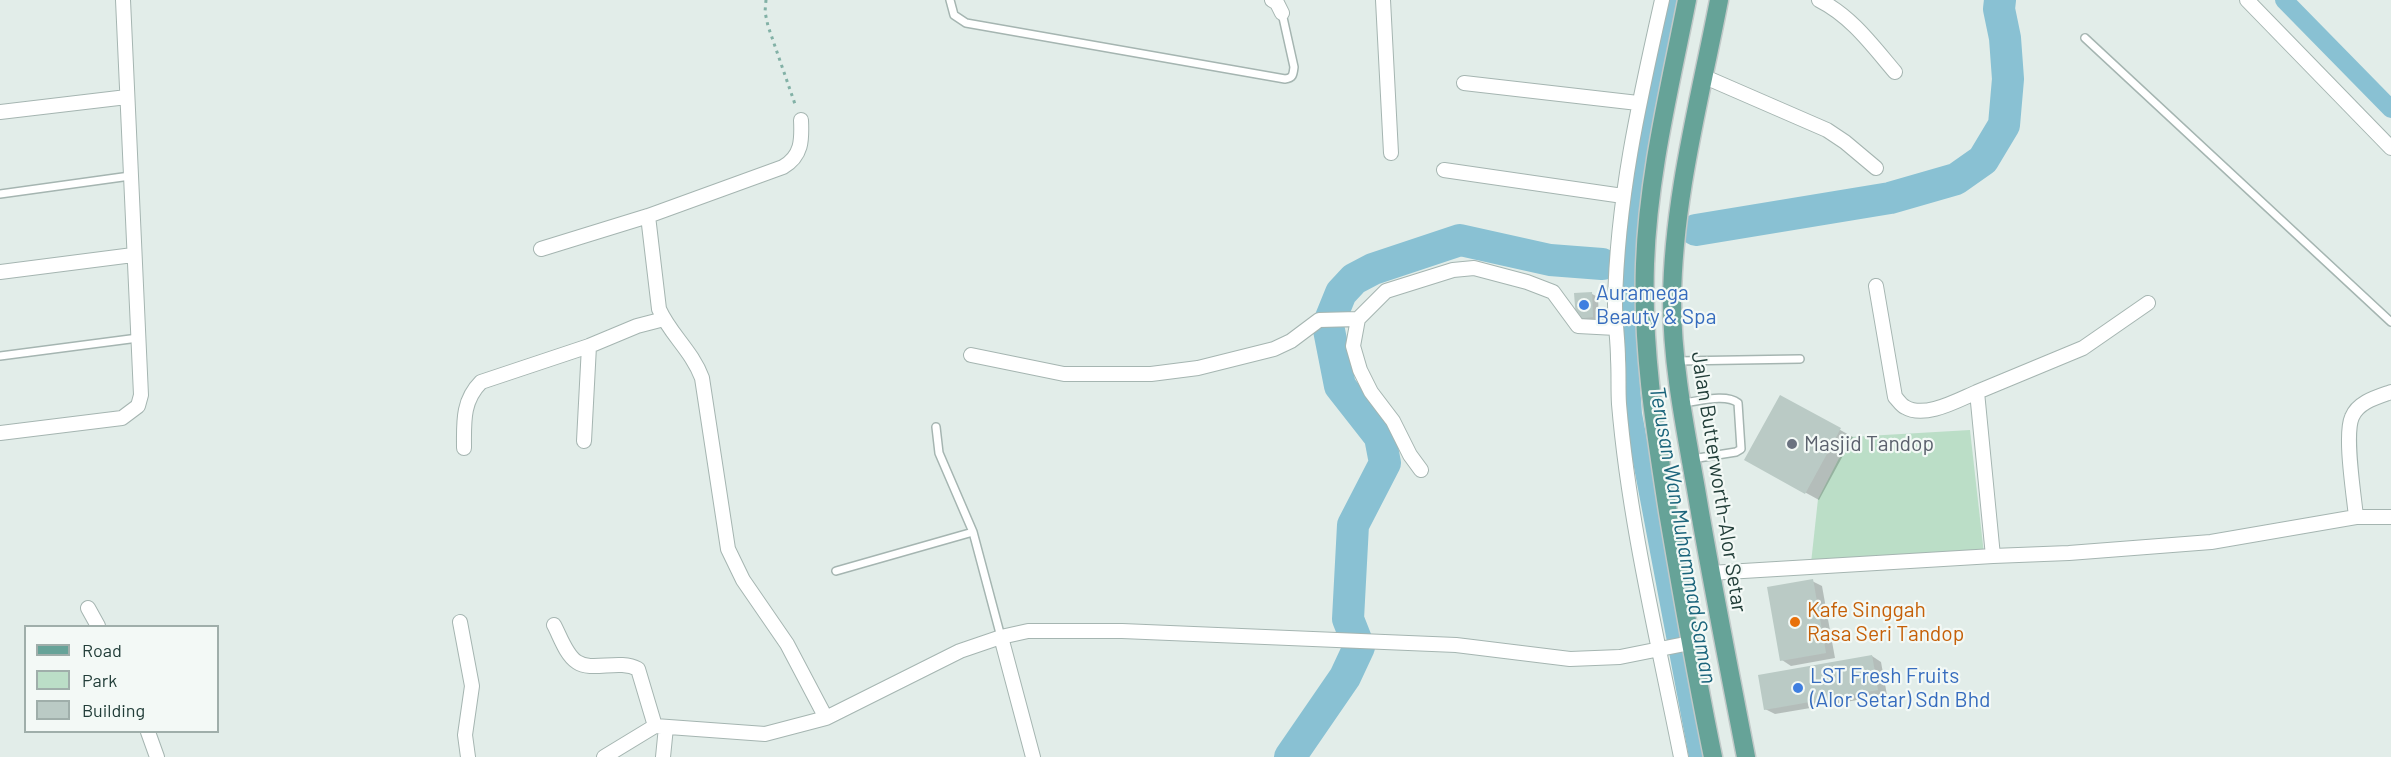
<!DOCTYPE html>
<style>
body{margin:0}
#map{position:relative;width:2391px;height:757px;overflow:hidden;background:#e2ede9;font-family:Barlow,sans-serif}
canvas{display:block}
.legend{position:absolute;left:24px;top:625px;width:195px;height:108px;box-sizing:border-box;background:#f3f9f6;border:2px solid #9faeaa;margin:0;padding:8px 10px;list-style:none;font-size:18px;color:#223e39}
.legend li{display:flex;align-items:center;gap:12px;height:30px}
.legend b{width:30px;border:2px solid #9faeaa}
</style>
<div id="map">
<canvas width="2391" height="757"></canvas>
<ul class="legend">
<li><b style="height:8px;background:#66a398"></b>Road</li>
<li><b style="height:16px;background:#bbdec7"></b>Park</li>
<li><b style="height:16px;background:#bacac5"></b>Building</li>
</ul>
</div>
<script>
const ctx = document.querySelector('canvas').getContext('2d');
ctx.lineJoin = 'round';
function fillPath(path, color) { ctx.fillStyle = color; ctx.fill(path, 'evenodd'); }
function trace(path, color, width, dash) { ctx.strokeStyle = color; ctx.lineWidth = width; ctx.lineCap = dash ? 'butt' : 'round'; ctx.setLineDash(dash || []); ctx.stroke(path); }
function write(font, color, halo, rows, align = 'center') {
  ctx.font = font + ' Barlow,sans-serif'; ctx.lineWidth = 4.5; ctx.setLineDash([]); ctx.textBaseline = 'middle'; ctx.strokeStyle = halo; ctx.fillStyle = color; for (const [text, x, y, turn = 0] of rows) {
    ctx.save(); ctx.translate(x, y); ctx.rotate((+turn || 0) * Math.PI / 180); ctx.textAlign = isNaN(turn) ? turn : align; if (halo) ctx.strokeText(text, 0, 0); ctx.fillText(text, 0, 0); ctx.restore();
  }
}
fillPath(new Path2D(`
 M1970 430 1984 554 1811 563 1818 499 1850 437Z`), '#bbdec7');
fillPath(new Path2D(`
 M1592 294 1598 297 1599 320 1584 321 1577 318Z
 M1780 397 1853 437 1819 500 1759 467Z
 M1812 581 1822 586 1835 658 1791 666 1782 660Z
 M1872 656 1881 662 1887 695 1775 714 1765 709Z`), '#0003');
trace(new Path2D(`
 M1674 0 1637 191 1630 295 1629 355 1633 414 1698 757
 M2284 0 2391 109`), '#89c1d3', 18);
trace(new Path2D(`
 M1696 230 1890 198 1956 179 1983 160 2004 125 2008 79 2005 38 1999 9 2000 0
 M1290 757 1345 677 1359 647 1348 619 1353 525 1385 463 1380 437 1340 386 1328 325 1341 293 1354 279 1373 269 1460 240 1550 260 1602 264`), '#89c1d3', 32);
fillPath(new Path2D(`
 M1592 292 1593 317 1576 319 1574 293Z
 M1780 395 1841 428 1805 494 1744 460Z
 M1813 579 1826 653 1780 661 1767 587Z
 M1872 655 1878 690 1764 710 1758 675Z`), '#bacac5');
const lane = new Path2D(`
 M950 0 954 15 966 23 1285 79C1293 78 1293 75 1294 67L1282 13
 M2085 38 2391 322
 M0 194 130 176
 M0 356 138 338
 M1677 361 1800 359
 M1682 403C1697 402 1725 393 1738 403L1741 449 1736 452 1692 459
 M936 427 939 453 973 532 1001 637
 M836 571 973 532`);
const street = new Path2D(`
 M1272 0 1277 3 1282 13
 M1383 0 1391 153
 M1662 0C1639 102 1617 199 1615 304 1615 323 1618 341 1618 359 1619 374 1618 389 1619 404 1629 522 1658 641 1681 757
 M1819 0C1851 16 1872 45 1895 72
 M2247 0 2391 148
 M1705 77 1827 130 1845 142 1876 168
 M1464 83 1638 103
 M0 112 127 97
 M1444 170 1623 196
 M648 216 659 309C670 334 692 351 702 378L728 549 743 580 787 644 826 718
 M541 249 648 216 783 167C802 156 802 140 801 120
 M0 272 133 255
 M1876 286 1895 397C1898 400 1901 405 1905 407 1925 419 1958 400 1977 392
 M971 355 1064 374H1151L1198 368 1274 349 1291 341 1319 320 1358 319
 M0 433 122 418 138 406 141 395 123 0
 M584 441 589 346
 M464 448C464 423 462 401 481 382L589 346 637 326 664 319
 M1421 470 1410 455 1393 421 1371 392 1360 370 1353 346 1358 319 1386 291 1453 270 1474 268 1527 282 1553 292 1578 326 1616 328
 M2356 517C2354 495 2344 435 2352 417 2358 402 2377 397 2391 392
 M1993 556 1977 392 2083 348 2148 303
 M1710 573 1993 556 2069 553 2211 542 2356 517H2391
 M88 608 98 626
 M460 622 472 686 465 735 468 757
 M554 625C560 636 566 655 577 662 592 672 619 659 638 669L655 726
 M1001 637 1033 757
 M148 732 157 757
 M604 757 655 726 765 734 826 718 960 651 1001 637 1028 631H1122L1456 645 1570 659 1620 657 1690 643
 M663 757 666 727`);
const primary = new Path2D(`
 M1687 0C1670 87 1648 175 1645 264 1642 348 1655 429 1668 512 1682 594 1696 675 1713 757
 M1719 0C1700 99 1673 199 1672 300 1672 364 1685 427 1696 489 1711 579 1729 668 1746 757`);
trace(lane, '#a5b5b1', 10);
trace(street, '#a5b5b1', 16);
trace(primary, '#c1c9c8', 21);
trace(new Path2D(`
 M766 0 765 12 768 26 796 107`), '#82b1a6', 3, [3, 4.5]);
trace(lane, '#fff', 7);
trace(street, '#fff', 14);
trace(primary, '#66a398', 18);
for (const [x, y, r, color] of [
 [1584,305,6,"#3f7fe0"],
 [1792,444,6,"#6b7280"],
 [1795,622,6,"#e8710a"],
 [1798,688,6,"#3f7fe0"]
]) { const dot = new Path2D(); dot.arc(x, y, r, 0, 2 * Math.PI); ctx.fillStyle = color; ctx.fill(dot); trace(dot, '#f3f9f6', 2); }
write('21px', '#366cbe', '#f3f9f6', [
 ["Auramega",1596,293],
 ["Beauty & Spa",1596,317],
 ["LST Fresh Fruits",1810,676],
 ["(Alor Setar) Sdn Bhd",1810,700]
], 'left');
write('21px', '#5b616d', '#f3f9f6', [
 ["Masjid Tandop",1804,444]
], 'left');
write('21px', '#223e39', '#f3f9f6', [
 ["Jalan Butterworth-Alor Setar",1719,482,81]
]);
write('21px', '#c56008', '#f3f9f6', [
 ["Kafe Singgah",1807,610],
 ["Rasa Seri Tandop",1807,634]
], 'left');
write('italic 22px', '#1a647b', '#f3f9f6', [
 ["Terusan Wan Muhammad Saman",1683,535,80]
]);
</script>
